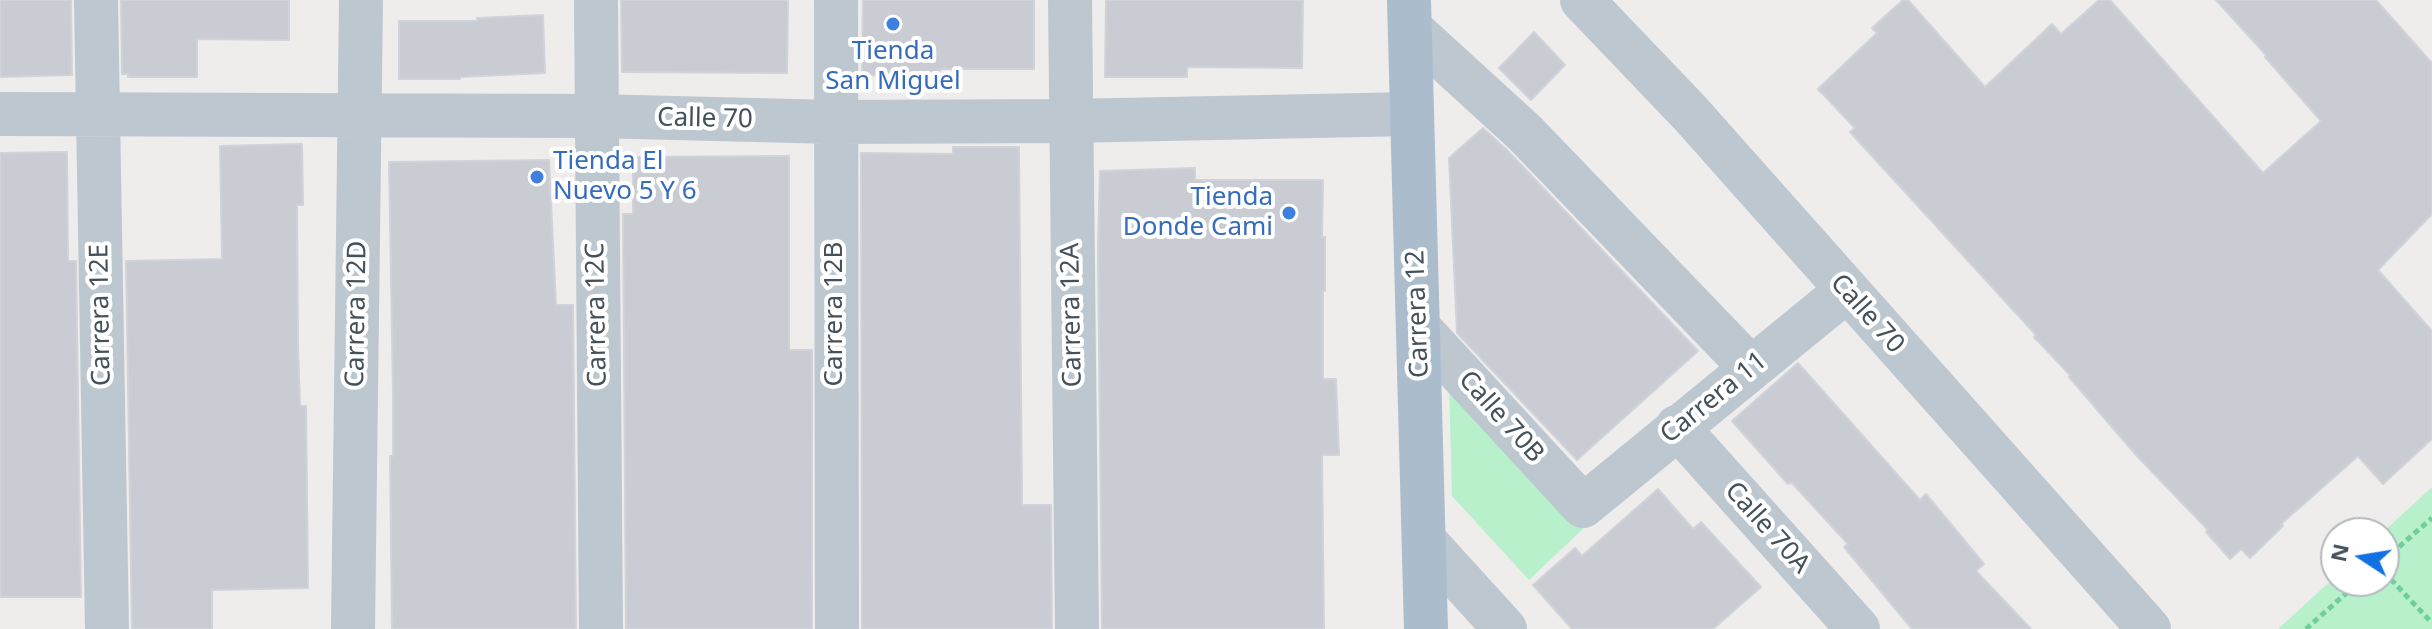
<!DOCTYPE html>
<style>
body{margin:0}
#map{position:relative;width:2432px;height:629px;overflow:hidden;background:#efecec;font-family:"Noto Sans",sans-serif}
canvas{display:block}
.north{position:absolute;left:2320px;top:517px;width:80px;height:80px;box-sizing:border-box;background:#fff;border:2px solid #b4b9bd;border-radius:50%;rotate:282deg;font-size:22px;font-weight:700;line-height:32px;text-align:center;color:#44505a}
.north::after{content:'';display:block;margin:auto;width:28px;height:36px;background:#1372e3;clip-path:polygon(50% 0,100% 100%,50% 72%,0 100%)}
</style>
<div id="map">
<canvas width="2432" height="629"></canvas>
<div class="north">N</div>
</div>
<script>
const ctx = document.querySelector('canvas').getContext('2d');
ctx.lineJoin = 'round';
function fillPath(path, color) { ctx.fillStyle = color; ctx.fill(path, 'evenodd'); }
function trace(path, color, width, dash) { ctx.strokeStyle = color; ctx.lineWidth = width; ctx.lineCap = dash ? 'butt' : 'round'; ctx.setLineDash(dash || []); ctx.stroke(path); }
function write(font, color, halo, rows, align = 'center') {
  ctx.font = font + ' "Noto Sans",sans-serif'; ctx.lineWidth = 8; ctx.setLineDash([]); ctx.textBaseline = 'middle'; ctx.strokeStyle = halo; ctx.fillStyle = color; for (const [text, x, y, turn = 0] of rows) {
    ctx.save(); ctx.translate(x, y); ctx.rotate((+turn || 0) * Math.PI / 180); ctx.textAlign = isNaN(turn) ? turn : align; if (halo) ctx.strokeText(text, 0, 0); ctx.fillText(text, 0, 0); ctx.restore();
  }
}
fillPath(new Path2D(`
 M1449 382 1585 527 1529 580 1452 496Z
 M2432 487V629H2278L2336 576V581H2384L2382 533Z`), '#b8f0cc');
const building = new Path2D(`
 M0 0H71L72 75 0 77Z
 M121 0H289V40L197 39V77H128V74H122Z
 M621 0H788L787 73 622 72Z
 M863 0H1034V69H940V76L862 75Z
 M1106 0H1303L1302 68 1187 67V77H1105Z
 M1903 0H1908L1985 87 2052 24 2061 34 2099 0H2110L2263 173 2321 121 2265 57 2266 55 2216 0H2376L2432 63V214L2378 270 2432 331V439L2383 484 2358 456 2281 524 2283 526 2250 558 2241 549 2230 559 2206 532 2208 530 2136 455 2069 377 2070 375 2034 337 2036 335 1850 132 1855 128 1818 89 1877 33 1872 28Z
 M543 15 545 73 460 77V79H399V21H477V18Z
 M1534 32 1565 65 1531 100 1499 68Z
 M1483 128 1508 151 1698 351 1577 460 1457 333 1449 158Z
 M302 144 303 205H297L298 346 300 406H306L308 588 212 590V629H132L126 261 222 259 220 146Z
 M953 147H1019L1022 505H1051L1052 629H862L861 153 953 154Z
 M67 152 68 261H76L81 597H0V153Z
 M789 156V350H812V629H626L623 214H633V157Z
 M549 160 556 305H573L576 629H392L390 456H393V393L389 162Z
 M1195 168V180H1323L1322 237H1325V291H1323V379H1336L1339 455H1322L1324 629H1102L1098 248 1100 171Z
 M1798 363 1920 500 1926 494 1984 564 1976 571 2031 629H1912L1844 547 1848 544 1791 482 1788 484 1732 421Z
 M1658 489 1693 529 1701 522 1761 587 1713 629H1572L1533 585 1575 548 1582 556Z`);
fillPath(building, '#c9ccd2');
trace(building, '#d0d3d9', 2);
trace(new Path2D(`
 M2384 560 2432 518
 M2384 572 2432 623
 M2306 629 2360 581`), '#6fce9d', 5, [6, 4]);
trace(new Path2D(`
 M96 0 107 629
 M596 0 601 629
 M836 0 837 629
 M1070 0 1077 629
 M1582 0 1690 113 2149 629
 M1410 28 1525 133 1751 368
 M0 114 595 116 834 122 1069 121 1411 114
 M1419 328 1583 506 1846 291
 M1677 427 1858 629
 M1424 540 1505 629
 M353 629 361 0`), '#bcc7d0', 44);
trace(new Path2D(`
 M1409 0 1426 629`), '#abbdcd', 44);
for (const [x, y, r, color] of [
 [893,24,8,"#3f7fe0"],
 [537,177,8,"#3f7fe0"],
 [1289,213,8,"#3f7fe0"]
]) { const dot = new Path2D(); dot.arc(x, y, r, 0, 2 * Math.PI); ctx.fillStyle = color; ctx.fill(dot); trace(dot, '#fff', 3); }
write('26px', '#366cbe', '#fff', [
 ["Tienda",893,52],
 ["San Miguel",893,82],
 ["Tienda El",553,162,"left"],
 ["Nuevo 5 Y 6",553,192,"left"],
 ["Tienda",1273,198,"right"],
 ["Donde Cami",1273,228,"right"]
]);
write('26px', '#44505a', '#fff', [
 ["Calle 70",705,119,1],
 ["Carrera 12D",357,314,-89],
 ["Carrera 12B",835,314,-90],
 ["Carrera 12",1418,314,-92],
 ["Calle 70",1867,314,48],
 ["Carrera 12E",101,315,-91],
 ["Carrera 12C",597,315,-91],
 ["Carrera 12A",1072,315,-91],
 ["Carrera 11",1714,398,-39],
 ["Calle 70B",1501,417,48],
 ["Calle 70A",1767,528,48]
]);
</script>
